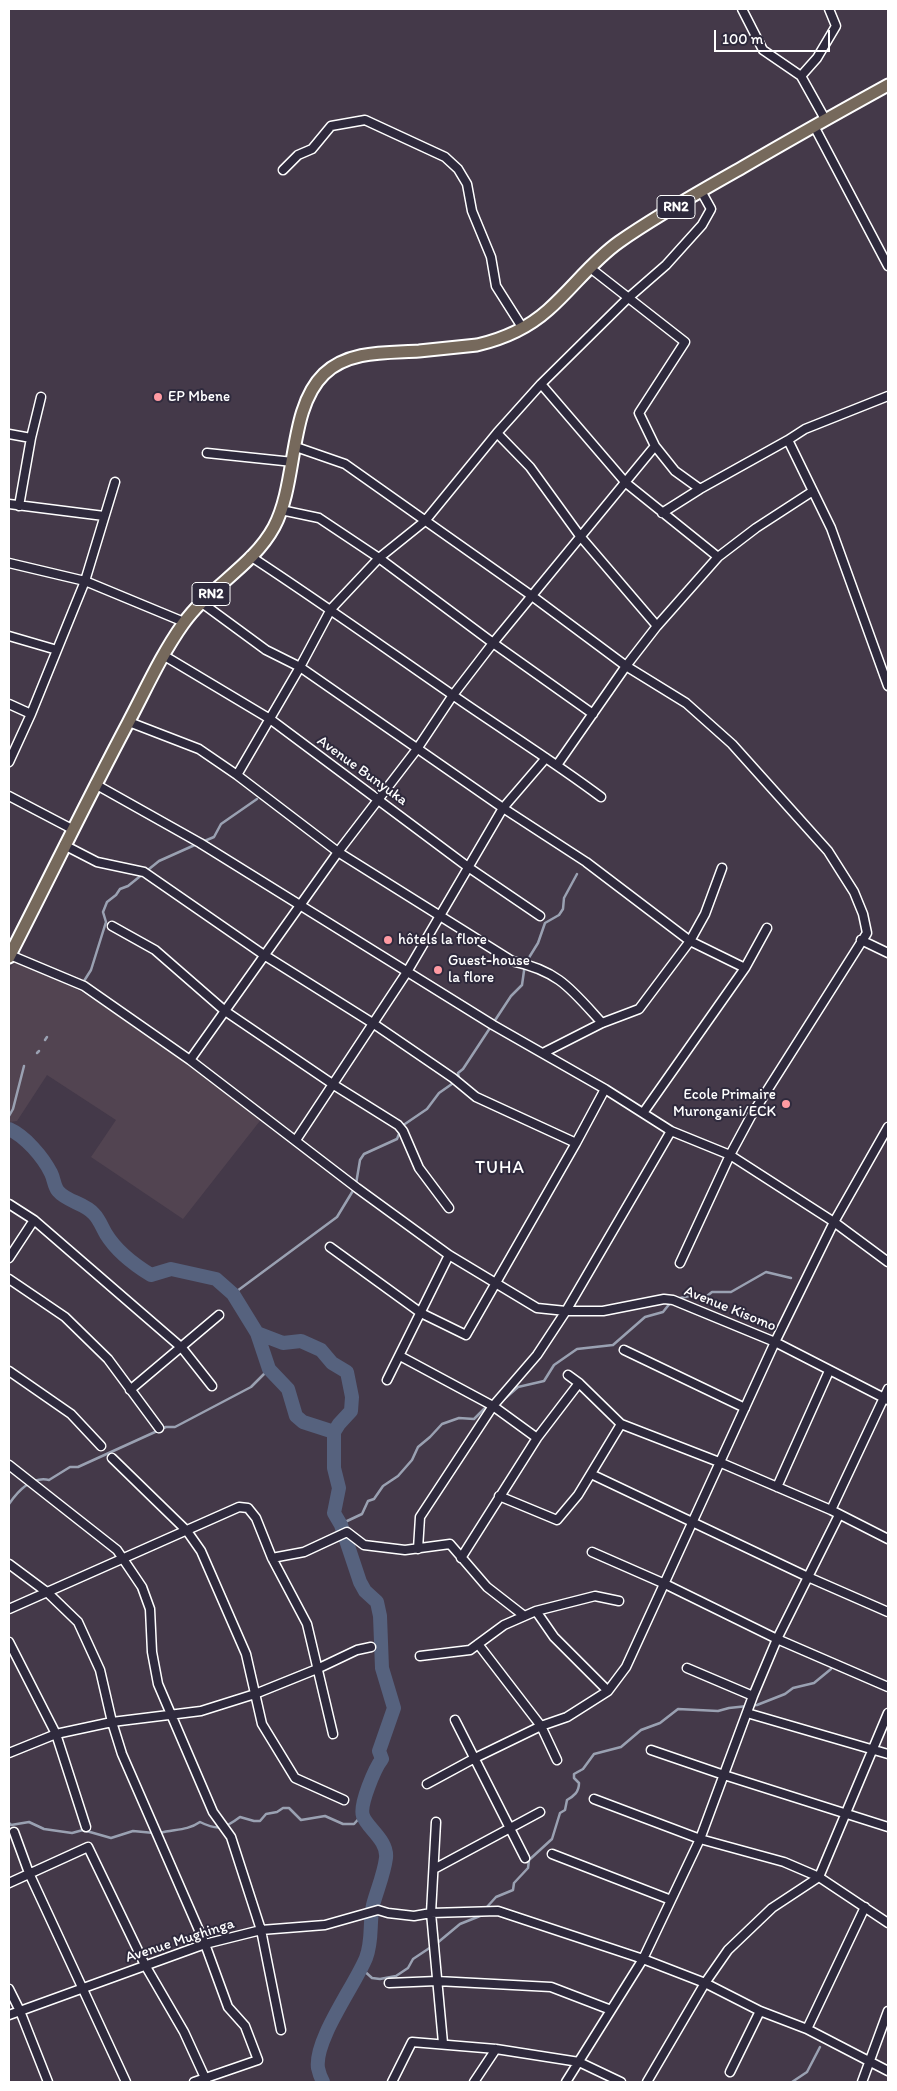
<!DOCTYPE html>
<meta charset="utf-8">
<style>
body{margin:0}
#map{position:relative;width:897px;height:2091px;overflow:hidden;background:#443949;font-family:Itim,sans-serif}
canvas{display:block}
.frame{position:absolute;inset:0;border:10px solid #fff;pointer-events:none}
.scale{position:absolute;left:714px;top:30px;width:116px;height:22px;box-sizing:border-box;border:2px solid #fff;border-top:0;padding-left:6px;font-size:15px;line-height:18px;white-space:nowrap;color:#fff;-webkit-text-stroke:4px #2f2a3d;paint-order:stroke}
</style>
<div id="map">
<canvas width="897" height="2091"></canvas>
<div class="frame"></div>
<div class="scale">100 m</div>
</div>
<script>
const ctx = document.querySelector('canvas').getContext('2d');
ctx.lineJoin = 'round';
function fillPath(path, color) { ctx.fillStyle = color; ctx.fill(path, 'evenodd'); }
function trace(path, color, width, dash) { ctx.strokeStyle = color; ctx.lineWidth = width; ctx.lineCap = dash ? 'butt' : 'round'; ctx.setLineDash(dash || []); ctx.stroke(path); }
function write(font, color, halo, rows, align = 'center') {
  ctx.font = font + ' Itim,sans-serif'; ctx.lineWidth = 4; ctx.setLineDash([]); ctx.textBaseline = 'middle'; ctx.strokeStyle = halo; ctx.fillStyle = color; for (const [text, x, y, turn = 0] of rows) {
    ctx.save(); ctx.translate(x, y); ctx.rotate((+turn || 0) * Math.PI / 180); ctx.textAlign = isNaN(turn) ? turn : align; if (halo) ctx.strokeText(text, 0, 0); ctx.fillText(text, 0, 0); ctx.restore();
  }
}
fillPath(new Path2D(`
 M14 962 44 973 80 991 113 1011 189 1062 263 1117 183 1219 91 1157 116 1120 47 1075 17 1121 9 1122V972Z`), '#524451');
trace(new Path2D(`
 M202 842 214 837 221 824 257 799
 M84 981 91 970 106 922 103 912 107 902 116 895 120 889 128 886 159 861 197 844
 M45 1040 47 1037
 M37 1053 39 1051
 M9 1116 13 1109 24 1066
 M356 1184 360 1160 364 1154 397 1139 402 1126 427 1109 439 1093 459 1079 458 1073 463 1069 511 996 522 985 525 964 538 943 545 923 559 915 563 909 564 898 577 874
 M233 1294 337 1217 354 1189
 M675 1299 690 1296 702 1300 712 1292H731L766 1272 791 1278
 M501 1402 518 1387 544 1381 554 1365 577 1349 613 1345 645 1317 663 1312 671 1302
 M9 1504C18 1491 32 1476 49 1480L70 1467H78L166 1427H175L251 1387 269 1369
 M341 1525 345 1522 362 1514 368 1501 374 1499 383 1486 398 1476 412 1460 418 1447 430 1437 442 1424 459 1418 474 1419 488 1405
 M9 1823 11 1825 29 1822 44 1829 72 1833 83 1830 111 1838 133 1831 154 1833
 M160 1833C174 1829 187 1831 200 1822 218 1831 224 1829 240 1817L254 1821H260L266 1814 277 1812 283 1808H289L301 1820 325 1816 343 1824H354L362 1815
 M486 1908 496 1897 513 1890 514 1883 528 1868 529 1860 552 1839 560 1813 565 1810 567 1800C574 1796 579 1792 579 1783L574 1778V1774L583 1769 594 1754 621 1747 641 1730 660 1723 678 1709 718 1711 729 1708 757 1705 785 1694 793 1688 814 1683 831 1669
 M436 1944 460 1924 480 1916 482 1913
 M361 1968 372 1978 380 1979 396 1976 408 1968 413 1959 431 1947
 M792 2082 807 2072 820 2047`), '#9aa1b2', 2.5);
trace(new Path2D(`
 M9 1129C25 1136 43 1157 51 1173 54 1179 54 1186 58 1191 67 1202 85 1203 94 1214 99 1219 102 1227 106 1234 117 1252 133 1264 151 1275L171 1269 216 1279 233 1294 257 1333 283 1343 301 1341 321 1350 332 1363 347 1372 352 1397 351 1411 339 1424 334 1432V1468L339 1488 334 1513 341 1525 360 1582 365 1591 377 1602 380 1616 382 1668 394 1708 379 1751 382 1759C375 1768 359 1805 363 1816 367 1828 388 1840 386 1858 384 1874 377 1890 373 1905 369 1923 373 1940 366 1958 355 1985 314 2040 318 2068 319 2073 321 2078 323 2082
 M257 1333 269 1369 288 1389 296 1416 303 1422 334 1432`), '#56627e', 14);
const minor = new Path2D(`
 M742 9 763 50 801 76 825 119
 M801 76 817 58 836 26 829 9
 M814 126 888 266
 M283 170 298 155 312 149 331 126 365 120 445 157 458 169 467 184 472 211 491 257 496 286 522 327
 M589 267 685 342 639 413 655 446 675 471 700 489
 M541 384 626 483 718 557
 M888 396 805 429 788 440 831 528 888 686
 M497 433 530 467 580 536 657 626
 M9 434 31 438
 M296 447 345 464 532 596 626 666 686 703 732 744 828 851 854 892 863 914 867 933 751 1116 730 1155 680 1263
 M207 453 293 462
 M9 504 104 516
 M19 506 31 438 41 397
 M281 510 319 518 379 558 493 643 593 714
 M662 513 700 489 788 440
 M250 556C319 601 386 649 454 696 503 730 553 761 601 797
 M9 563 85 581 184 622
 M202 603 266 650 300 667 503 808 586 862 690 941 745 968
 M9 636 57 650
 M163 655 270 719 468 867 540 916
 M9 704 31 714
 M129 722 199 749 237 775 338 852 512 961C559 971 571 989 602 1023
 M9 762 31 714 85 581 115 482
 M557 765 626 666 657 626 718 557 756 528 813 491
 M237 775 300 667 331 609 379 558 425 521 497 433 541 384 627 299 666 265 702 225 711 209 701 191
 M95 784 200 843 493 1025 605 1089 671 1131 730 1155 834 1222 888 1262
 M9 796 72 829
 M64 845 97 862 144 872 264 955 374 1024 453 1078 476 1097 576 1143
 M112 926 155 950 225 1011 334 1085 398 1125 403 1131 419 1168 449 1208
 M861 940 888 953
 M10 955 84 986 190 1060 357 1188 449 1255 537 1308 566 1311H603L664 1299 673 1300 775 1342 888 1400
 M543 1053 602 1023 639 1009 690 941 705 914 722 868
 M190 1060 338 852 417 749 453 695 493 643 655 446
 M643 1113 745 968 767 928
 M296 1140 407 972 503 808 546 758
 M9 1204 34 1220 182 1348 212 1386
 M330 1247 421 1313 466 1335 576 1143 605 1089
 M9 1258 34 1220
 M9 1279 65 1317 108 1359 159 1428
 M624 1350 745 1408
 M400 1356 493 1406 537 1438
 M9 1371 71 1414 101 1446
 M568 1375 579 1383 621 1424 719 1462 831 1510 888 1539
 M387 1380 449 1255
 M130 1390 219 1315
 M112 1458 187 1531 201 1551 246 1654 262 1724 295 1778 344 1800
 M9 1465 117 1550 142 1587 150 1609 152 1652 158 1684 213 1812 231 1837 261 1930 281 2030
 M591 1474 808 1577 888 1612
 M777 1487 829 1371
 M499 1496 557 1520 578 1495 621 1424
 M831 1510 888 1389
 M418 1549 420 1517 493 1406 537 1355 566 1311 671 1131
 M592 1552 665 1584 777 1639 888 1687
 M272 1558 304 1552 347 1532 364 1545 405 1550 450 1544 487 1587 523 1615
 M461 1558 537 1438 579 1383
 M9 1564 48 1593 78 1622 100 1670 112 1722 122 1754 205 1944 228 2007 245 2026 258 2060 194 2082
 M9 1609 239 1507 248 1508 256 1518 272 1558 307 1624 333 1734
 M536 1611 554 1637 608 1691
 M9 1642 56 1734 86 1827
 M478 1644 541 1726 557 1760
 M420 1656 470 1650 504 1625 536 1611 595 1596 619 1601
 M687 1668 753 1696
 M747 1713 888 1754
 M455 1720 525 1858
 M651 1750 724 1775 888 1827
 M9 1753 56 1734 112 1722 201 1711 255 1694 317 1669 357 1650 371 1647
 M427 1784 475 1758 541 1726 567 1717 608 1691 626 1667 775 1342 834 1222 888 1127
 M594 1799 700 1839 784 1862 819 1877 888 1923
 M436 1822 431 1913 443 2043
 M14 1832 29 1873 126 2082
 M552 1854 671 1900
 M434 1869 540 1812
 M9 1883 88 1847 145 1965 184 2032 206 2080
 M389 1983 437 1981 551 1987 611 2010
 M9 1989 20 2011 48 2082
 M9 2015 205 1944 261 1930 325 1925 378 1910 388 1913 414 1916 431 1913 498 1911 643 1959 705 1983 760 2011 807 2029 888 2071
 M807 2029 865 1907
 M730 2072 760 2011
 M392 2082 412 2042 496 2049 579 2062 621 2082
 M474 2082 496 2049
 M566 2082 643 1959 700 1839 753 1696 777 1639 839 1515
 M647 2082 705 1983 728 1950 772 1908 819 1877 888 1713
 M862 2082 888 2011`);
const highway = new Path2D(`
 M9 957C49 879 87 800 128 723 146 689 161 655 183 624 208 588 253 566 274 527 298 482 288 409 324 374 349 350 388 353 419 351 439 349 458 347 477 345 503 339 529 327 548 310 573 288 592 261 619 242 659 214 701 191 743 167 791 139 839 112 888 85`);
trace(minor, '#fff', 11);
trace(highway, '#fff', 15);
trace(minor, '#2f2a3d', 8);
trace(highway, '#76695c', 11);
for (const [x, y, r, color] of [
 [158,397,5,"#ff9aa2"],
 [388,940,5,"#ff9aa2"],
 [438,970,5,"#ff9aa2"],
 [786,1104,5,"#ff9aa2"]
]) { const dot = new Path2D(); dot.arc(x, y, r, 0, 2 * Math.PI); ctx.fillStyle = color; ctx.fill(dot); trace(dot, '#2f2a3d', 2); }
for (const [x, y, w] of [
 [676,207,38],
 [211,594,38]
]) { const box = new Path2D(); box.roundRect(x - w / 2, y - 11.5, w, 23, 4); ctx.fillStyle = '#2f2a3d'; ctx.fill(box); trace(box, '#fff', 1); }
write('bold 14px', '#fff', null, [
 ["RN2",676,207],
 ["RN2",211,594]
]);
write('15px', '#fff', '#2f2a3d', [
 ["EP Mbene",168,397],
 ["hôtels la flore",398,940],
 ["Guest-house",448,961],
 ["la flore",448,978],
 ["Ecole Primaire",776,1095,"right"],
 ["Murongani/ECK",776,1112,"right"]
], 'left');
write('15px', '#fff', '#2f2a3d', [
 ["Avenue Bunyuka",362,771,36],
 ["Avenue Kisomo",730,1309,22],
 ["Avenue Mughinga",180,1941,-18]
]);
ctx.letterSpacing = '1px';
write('18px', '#fff', '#2f2a3d', [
 ["TUHA",500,1168]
]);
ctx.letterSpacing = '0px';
</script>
